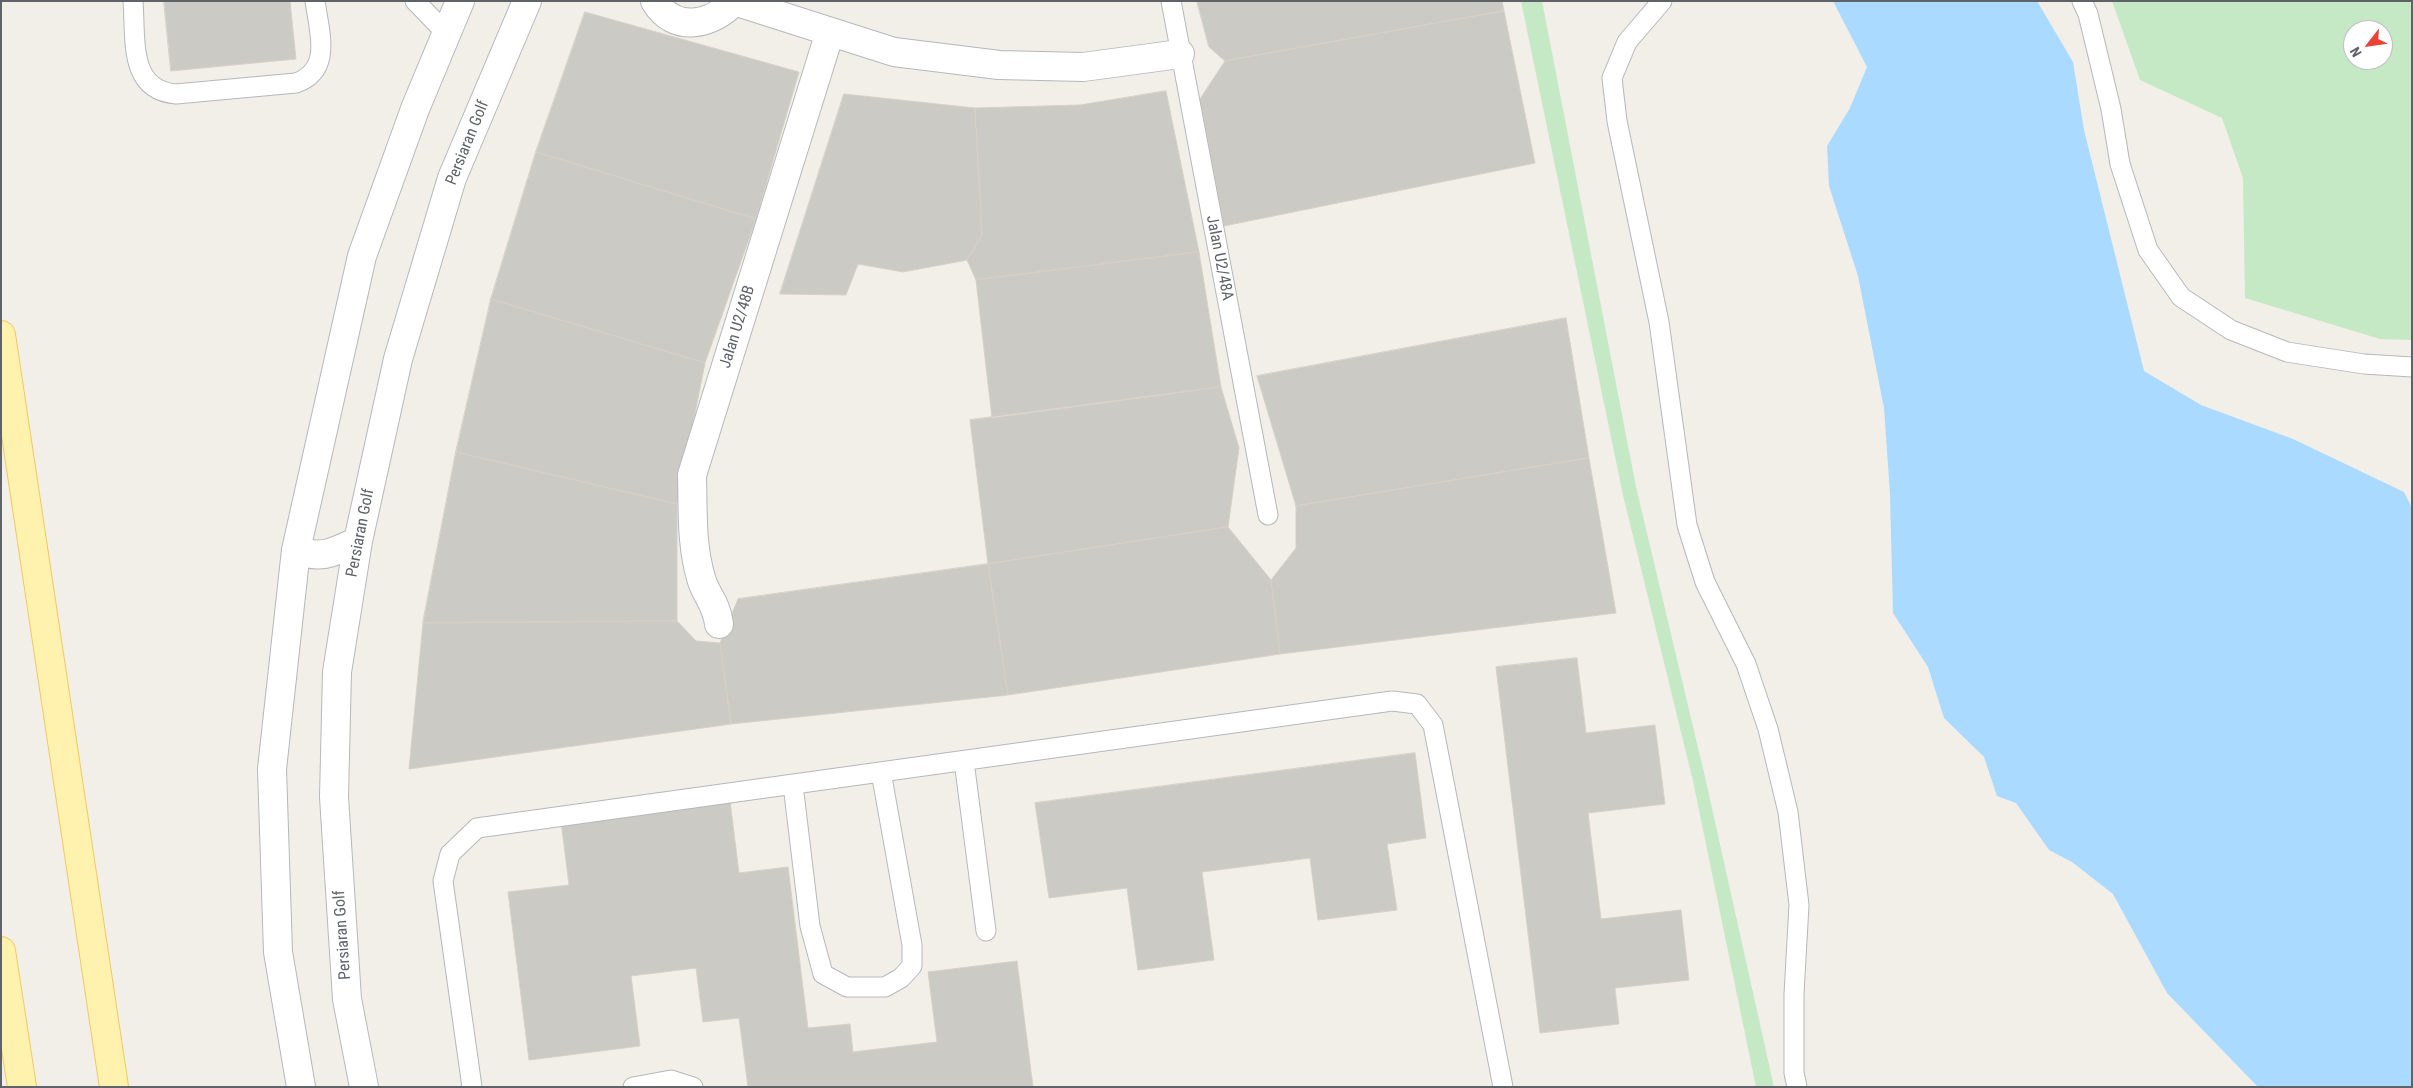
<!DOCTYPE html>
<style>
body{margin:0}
#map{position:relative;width:2413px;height:1088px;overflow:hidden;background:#f1efe8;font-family:"Roboto Condensed",sans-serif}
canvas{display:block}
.frame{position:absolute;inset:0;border:2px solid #5f6368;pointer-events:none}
.north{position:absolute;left:2343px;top:20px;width:50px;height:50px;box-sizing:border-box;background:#fff;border:1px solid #bfc1c3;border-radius:50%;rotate:240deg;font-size:14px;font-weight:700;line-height:20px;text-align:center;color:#5f6368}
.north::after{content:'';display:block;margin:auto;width:18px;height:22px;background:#ea4335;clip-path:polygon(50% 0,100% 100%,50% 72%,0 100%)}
</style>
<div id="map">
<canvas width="2413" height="1088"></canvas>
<div class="frame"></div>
<div class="north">N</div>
</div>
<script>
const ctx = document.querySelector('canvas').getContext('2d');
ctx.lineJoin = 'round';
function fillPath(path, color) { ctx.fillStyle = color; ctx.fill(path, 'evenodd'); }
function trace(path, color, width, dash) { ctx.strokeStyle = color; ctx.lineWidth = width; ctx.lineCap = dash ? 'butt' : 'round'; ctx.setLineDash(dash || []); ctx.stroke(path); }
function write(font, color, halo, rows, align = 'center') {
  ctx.font = font + ' "Roboto Condensed",sans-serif'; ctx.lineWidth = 4; ctx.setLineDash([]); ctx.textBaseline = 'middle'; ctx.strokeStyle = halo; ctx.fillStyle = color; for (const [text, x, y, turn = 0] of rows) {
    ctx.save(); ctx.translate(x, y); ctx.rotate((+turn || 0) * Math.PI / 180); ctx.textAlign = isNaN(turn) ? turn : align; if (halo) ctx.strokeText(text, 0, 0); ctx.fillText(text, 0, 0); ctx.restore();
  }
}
fillPath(new Path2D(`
 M1521 1H1542L1636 487 1705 777 1774 1087H1756L1693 781 1623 495Z
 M2112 1H2412V340L2380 339 2245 298 2243 178 2222 118 2140 80ZM2353 30H2383V60H2353Z`), '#c5e8c5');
fillPath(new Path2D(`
 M1833 1H2037L2073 62 2084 130 2144 371 2201 405 2293 439 2404 492 2412 508V1087H2258L2167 993 2113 894 2072 862 2049 850 2016 803 1997 796 1984 757 1944 718 1928 667 1893 613 1890 494 1884 408 1858 276 1829 186 1827 146 1850 108 1867 67Z`), '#aadaff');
const building = new Path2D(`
 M164 1H290L296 59 171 71Z
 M1197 1H1502L1504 11 1225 61 1209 47Z
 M1504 11 1535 163 1224 226 1200 99 1225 61Z
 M585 12 799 72 756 219 536 152Z
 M1166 91 1199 252 976 280 967 260 982 235 975 108 1080 105Z
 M844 94 975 108 982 235 967 260 903 272 858 264 846 295 780 294Z
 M536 152 756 219 705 363 491 299Z
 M1199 252 1221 387 992 418 976 280Z
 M491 299 705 363 677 504 456 452Z
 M1566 318 1589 458 1296 506 1257 376Z
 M1221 387 1239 448 1228 527 988 564 970 420Z
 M456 452 677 504V621L423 623Z
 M1589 458 1616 613 1280 654 1271 580 1296 548V506Z
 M1228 527 1271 580 1280 654 1008 695 988 564Z
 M988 564 1008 695 731 724 720 643 738 599Z
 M677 621 696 641 720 643 731 724 409 769 423 623Z
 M1577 658 1586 733 1655 725 1665 804 1588 813 1601 919 1681 910 1689 980 1615 988 1619 1024 1540 1033 1496 667Z
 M1415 753 1426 838 1387 844 1397 910 1318 920 1310 858 1202 872 1214 960 1138 970 1127 888 1049 898 1035 803Z
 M730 801 739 873 788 867 808 1028 850 1024 853 1052 937 1042 928 972 1017 961 1033 1087H748L739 1018 703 1022 696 968 631 976 640 1046 529 1060 508 892 569 885 561 821Z`);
fillPath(building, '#cccac5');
trace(building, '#d6d1c6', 1);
const service = new Path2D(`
 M133 1C136 39 128 90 176 94L296 83C333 70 319 31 315 1
 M415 1 446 33
 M1171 1 1268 515
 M1662 1 1627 42 1612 78 1617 121 1659 322 1687 525 1705 582 1746 664 1768 729 1788 812 1799 905 1794 994V1073L1797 1087
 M2082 1 2088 14 2111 109 2120 164 2148 250 2181 297 2231 330 2287 352 2364 364 2412 367
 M964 761 986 931
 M793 785 810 926 823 974 847 987H885L901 978 912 966V945L881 772
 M472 1087 443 881 450 854 477 828 1392 701 1417 704 1433 725 1503 1087
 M633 1087 671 1080 693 1087`);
const minor = new Path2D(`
 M655 1C674 34 713 25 734 1
 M734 1 894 52 999 65 1083 67 1180 54
 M719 624C716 602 706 596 701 578 691 544 693 509 692 475L830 32`);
const tertiary = new Path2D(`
 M296 550C322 560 334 552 358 541
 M301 1087 278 952 272 769 296 550 362 256 415 109 460 1
 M364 1087 347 999 334 797 337 672 358 541 398 359 452 178 527 1`);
const primary = new Path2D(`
 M1 335 114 1087
 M1 951 22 1087`);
trace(service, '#b5b8bc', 21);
trace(minor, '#b5b8bc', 30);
trace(tertiary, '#b5b8bc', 30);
trace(primary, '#f2c960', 30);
trace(service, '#fff', 19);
trace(minor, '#fff', 28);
trace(tertiary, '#fff', 28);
trace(primary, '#fff2af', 28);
write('16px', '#5f6368', '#fff', [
 ["Persiaran Golf",468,143,-68],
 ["Jalan U2/48A",1219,258,79],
 ["Jalan U2/48B",738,327,-73],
 ["Persiaran Golf",361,533,-79],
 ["Persiaran Golf",343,935,-94]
]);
</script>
